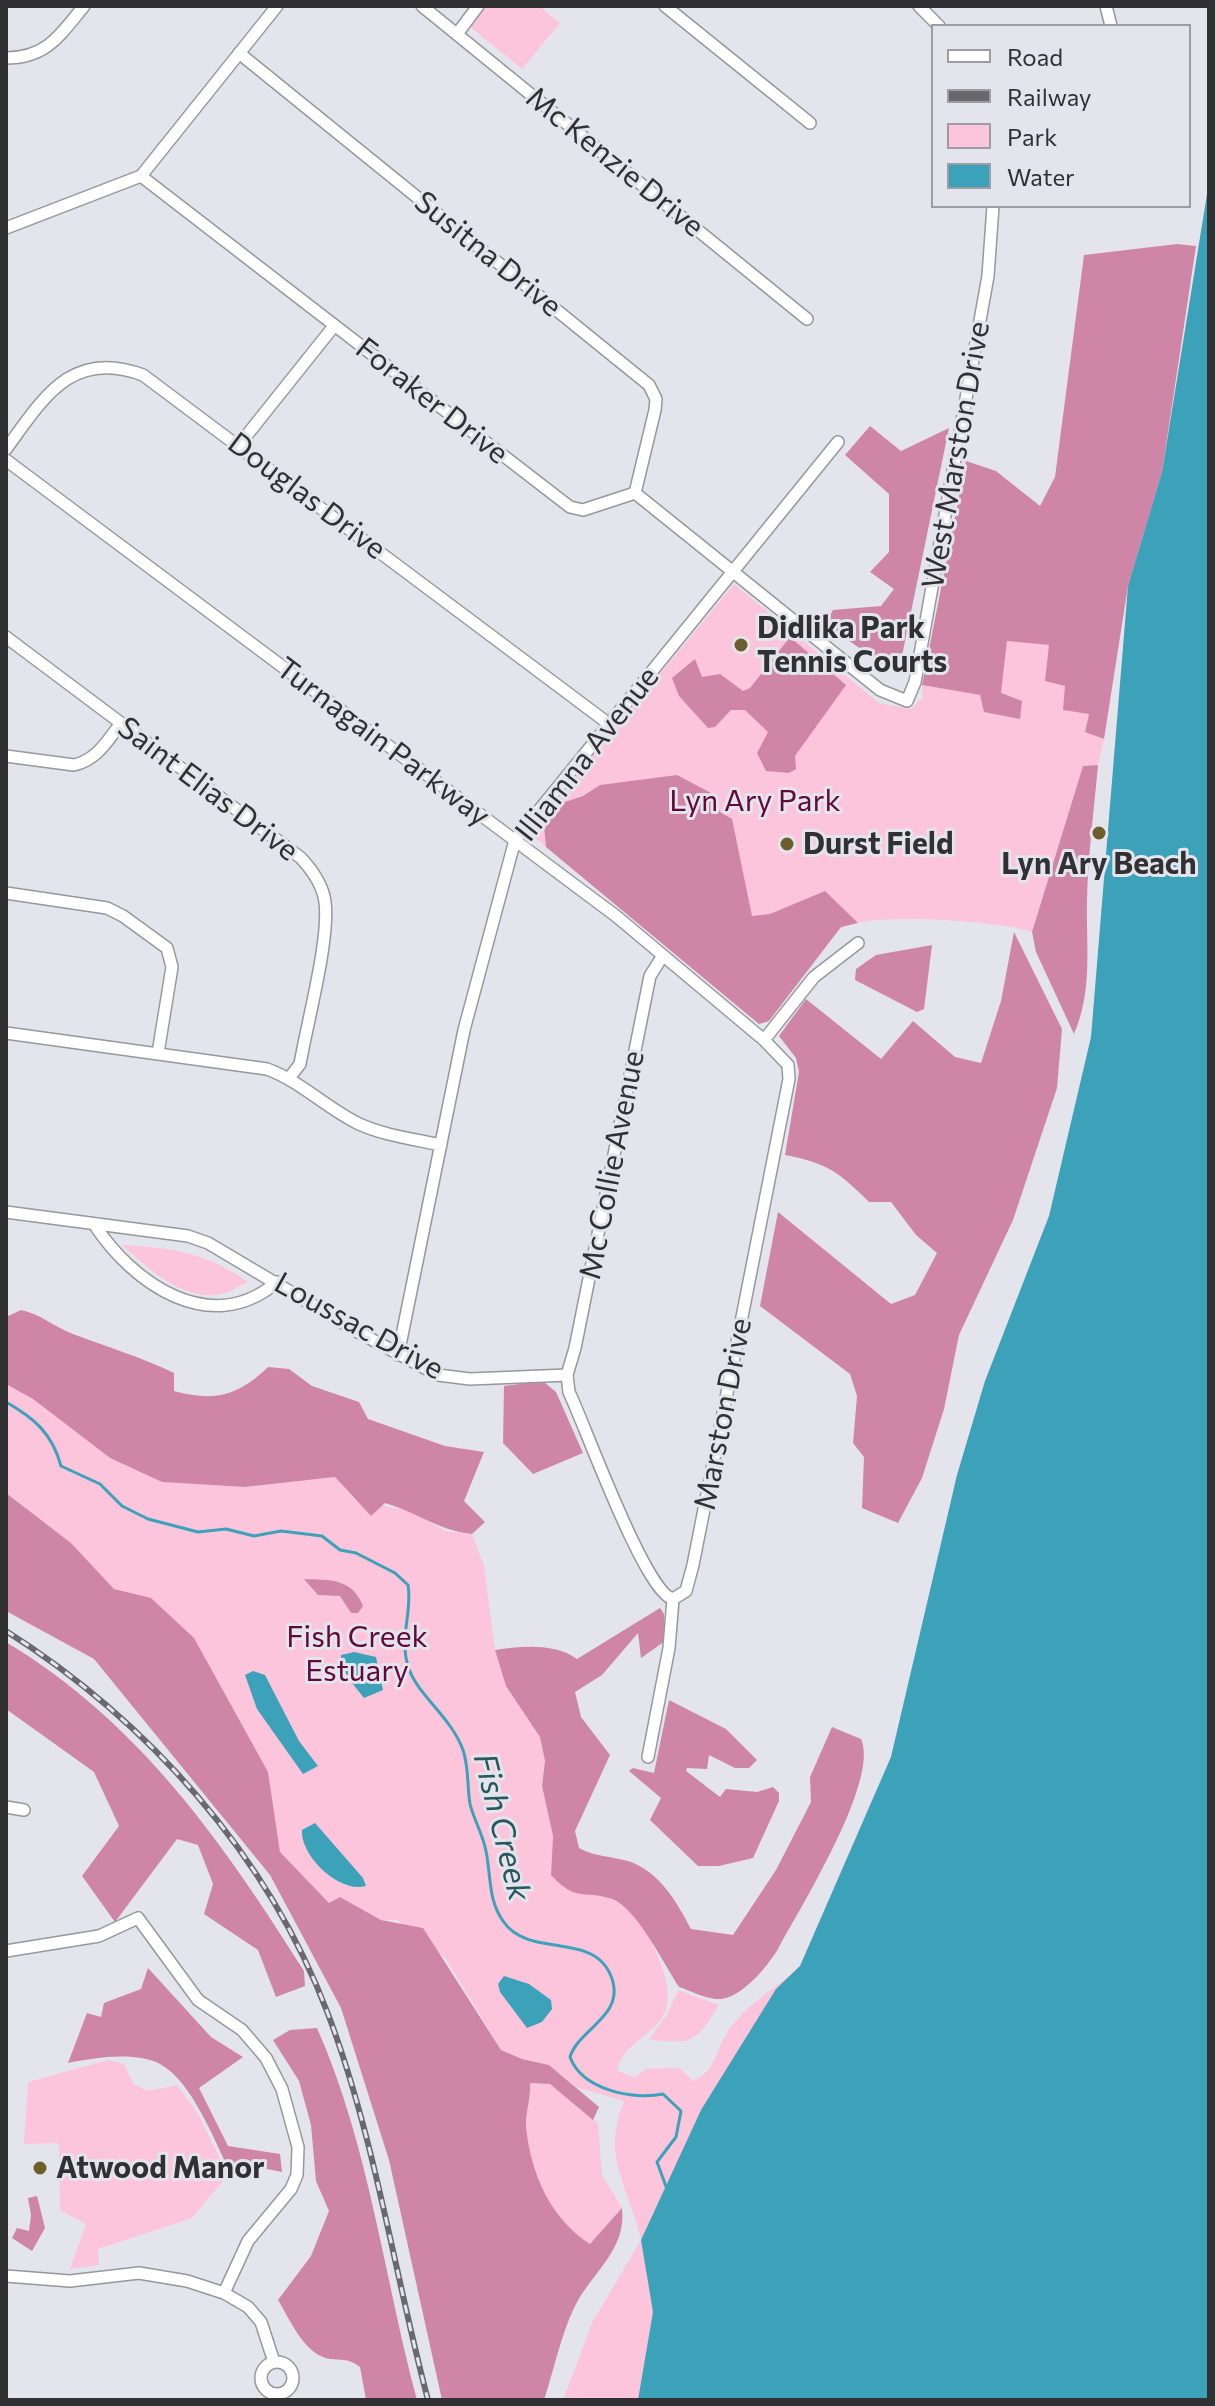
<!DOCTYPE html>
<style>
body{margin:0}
#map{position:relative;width:1215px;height:2406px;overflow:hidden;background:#e4e4ec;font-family:Commissioner,sans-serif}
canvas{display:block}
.frame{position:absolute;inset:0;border:8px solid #313134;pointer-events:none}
.legend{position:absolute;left:931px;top:24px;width:260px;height:184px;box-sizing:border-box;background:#e4e4ec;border:2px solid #9c9ca2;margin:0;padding:10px 14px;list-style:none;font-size:24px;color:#313134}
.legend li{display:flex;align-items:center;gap:16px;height:40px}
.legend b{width:40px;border:2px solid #9c9ca2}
</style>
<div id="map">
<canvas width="1215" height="2406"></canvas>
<div class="frame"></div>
<ul class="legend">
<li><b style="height:10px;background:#fff"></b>Road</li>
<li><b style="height:10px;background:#69696d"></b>Railway</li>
<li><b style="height:22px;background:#fcc5dc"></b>Park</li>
<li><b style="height:22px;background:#3ca2b9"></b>Water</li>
</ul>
</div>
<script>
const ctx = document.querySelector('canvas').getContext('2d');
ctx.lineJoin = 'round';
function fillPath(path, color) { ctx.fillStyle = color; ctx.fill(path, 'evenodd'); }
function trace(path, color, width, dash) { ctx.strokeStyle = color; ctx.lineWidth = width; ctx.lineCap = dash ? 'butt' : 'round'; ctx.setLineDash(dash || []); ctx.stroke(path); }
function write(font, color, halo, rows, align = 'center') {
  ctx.font = font + ' Commissioner,sans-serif'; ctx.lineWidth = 6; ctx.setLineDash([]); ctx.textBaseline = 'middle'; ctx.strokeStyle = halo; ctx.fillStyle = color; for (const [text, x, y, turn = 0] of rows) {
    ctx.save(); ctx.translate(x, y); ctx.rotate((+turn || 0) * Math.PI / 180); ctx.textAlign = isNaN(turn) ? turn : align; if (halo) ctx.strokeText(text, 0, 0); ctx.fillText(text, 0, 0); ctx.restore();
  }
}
fillPath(new Path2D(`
 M486 6H539L560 23 522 69 469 26Z
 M1209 182V2245L833 2400H563L592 2323 641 2240C628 2184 601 2158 624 2101L576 2087 549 2065 522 2059 501 2050 446 1959 397 1920H381L340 1897 329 1903 280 1852 268 1772 232 1712 151 1599 114 1589 71 1543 6 1493V1384L33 1399 110 1458 162 1482 245 1487 335 1477 356 1501 412 1511 445 1531 472 1534 484 1566 495 1650 506 1685 540 1737 545 1761 542 1786 553 1836 551 1875C577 1903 581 1888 612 1899 641 1908 677 1982 666 2010 655 2037 623 2041 617 2071L635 2077 646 2069 679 2068 693 2081C717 2070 714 2053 727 2033 746 2003 776 1989 800 1966L891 1757 957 1475 985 1381 1049 1216 1095 1038 1128 586 1162 472Z
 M734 584 879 703 911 709 923 697 922 685 980 695 1001 694 1007 640 1049 645 1065 686 1089 714 1085 732 1104 739 1098 765 1083 766 1032 932C1001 921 865 911 840 929 824 940 783 1002 769 1021L759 1024 529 833Z
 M122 1245C173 1248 205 1252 248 1282 239 1286 227 1294 217 1295 180 1299 148 1268 122 1245Z
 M678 1990 719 2005C697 2041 692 2046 649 2039L667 2015Z
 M108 2060 124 2064 133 2084 148 2091 177 2085 198 2114 228 2175 192 2218 98 2249 99 2265 70 2269 86 2224 60 2210 59 2143 24 2144 28 2082Z
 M530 2083 550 2084 598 2123 602 2175 622 2208 591 2245C551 2219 530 2175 526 2127 525 2113 531 2099 530 2083Z`), '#fcc5dc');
fillPath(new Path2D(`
 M1177 244 1196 246 1162 472 1128 586 1104 739 1085 732 1089 714 1063 710 1065 686 1045 681 1049 645 1007 641 1001 693 1022 701 1020 719 984 712 980 695 922 685 966 461 996 471 1040 506 1055 477 1084 255Z
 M870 426 901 451 949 428 898 675 825 624 833 610 881 606 894 589 870 572 889 552V494L845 455Z
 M790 637 846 685 795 756 796 769 789 773 766 771 757 753 768 732 745 710H731L715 727 708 728 679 696 672 678 695 659 702 677 720 674 743 691 750 688Z
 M1098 765C1094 810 1088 855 1087 900 1086 946 1093 990 1074 1034L1036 952 1032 932 1083 766Z
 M677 775 713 794 720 812 732 819 752 916 770 914 825 891 858 923 841 927 769 1021 759 1024 546 847 544 825 562 803 583 796 600 785Z
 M1014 932 1062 1029 1057 1088 1013 1220 959 1335 944 1409 922 1478 898 1523 862 1508 864 1457 853 1443 857 1396 850 1374 760 1306 778 1212 891 1304 915 1295 937 1253 916 1235 891 1202H869C839 1172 827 1163 785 1155L799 1072 796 1058 779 1036 806 999 881 1059 913 1021 955 1057 981 1063 1001 1001Z
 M932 945 924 1009 917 1012 855 980 856 969 876 955Z
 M21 1310C41 1314 54 1327 73 1334 107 1347 141 1357 174 1373V1391C214 1402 238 1396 268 1367L289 1369 312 1386 359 1402 368 1419 445 1446 484 1452 464 1501 485 1522 472 1534C437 1530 419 1513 385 1503L371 1516 335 1477 245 1487 162 1482 110 1458 33 1399 6 1384V1317Z
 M543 1381 556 1392 583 1453 533 1474 503 1443 504 1386Z
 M6 1493 71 1543 114 1589 151 1598 194 1638 268 1772 280 1852 329 1903 340 1897 381 1920 423 1928 501 2050 522 2059 549 2065 599 2107 593 2120 550 2084 530 2083C531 2099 525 2114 526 2127 531 2174 550 2218 590 2244L622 2208C627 2250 592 2272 575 2306 561 2334 554 2370 544 2400H442L389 2160 341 2008 270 1875 94 1659 6 1611Z
 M304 1579C330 1580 352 1578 363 1606L358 1613H351L340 1596 318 1595Z
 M660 1608 664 1614 665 1641 641 1658 638 1633 602 1675 575 1692 581 1717 610 1755 575 1831 579 1848C596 1857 610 1856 628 1861 659 1871 677 1902 691 1929L733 1935 776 1870 811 1802 810 1777 832 1727 861 1739C880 1780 800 1908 778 1949 767 1967 740 2001 716 1999 704 1998 691 1991 679 1987 665 1966 636 1907 612 1899 582 1889 577 1903 551 1875L553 1836 542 1786 545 1761 540 1737 506 1686 495 1650C521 1646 555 1643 577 1659Z
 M6 1642C140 1723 222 1841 304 1971L305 1986 276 1997 258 1950 204 1914 213 1884 198 1845 177 1839 115 1922 82 1876 119 1826 94 1772 6 1709Z
 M669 1700 726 1729 757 1760 749 1768H735L709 1755 707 1769 687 1768 686 1771 720 1797 726 1789 757 1792 773 1787 779 1793V1801L753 1858 719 1866H698L650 1820 661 1798 629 1771 633 1768 654 1773Z
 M148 1968 211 2037 243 2057 199 2088 228 2146 280 2154 282 2172 262 2168 252 2177 231 2174C215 2142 192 2081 160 2064 136 2051 93 2058 68 2063L87 2013 101 2017 104 2003 141 1989Z
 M317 2028C369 2145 384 2277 417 2400H366L360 2367C344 2355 338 2363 323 2357 302 2349 289 2318 278 2300L311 2256 329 2211 316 2181 311 2125 299 2081 273 2040 290 2030Z
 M37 2196 45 2228 32 2251 12 2238 17 2228 29 2231 31 2215 28 2198Z`), '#cf86a6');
fillPath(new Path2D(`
 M1209 182V2400H638L653 2312 641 2240 701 2110 776 1989 800 1966 891 1757 957 1475 985 1381 1049 1216 1091 1037 1128 586 1162 472Z
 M354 1652 376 1657 383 1690 364 1698C355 1686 340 1671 341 1655Z
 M253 1671 265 1675 299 1741 318 1766 303 1774 257 1709 245 1675Z
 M315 1823 363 1878 366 1886C340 1894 300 1856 302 1830Z
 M504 1976 529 1984 551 2000 552 2009 542 2022 527 2028 500 1992 498 1984Z`), '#3ca2b9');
trace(new Path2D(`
 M6 1402C34 1418 52 1433 61 1466L100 1484 122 1506 148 1519 198 1532 226 1529 254 1536 281 1531 322 1536 340 1550 356 1553 395 1573 408 1585C413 1611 398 1639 409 1669 418 1695 451 1717 463 1750 469 1767 467 1786 470 1804 474 1820 483 1835 486 1851 491 1875 488 1900 503 1921 530 1961 598 1928 613 1982 622 2017 579 2029 570 2057 582 2090 633 2100 663 2094L681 2111 676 2137 657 2162 667 2189`), '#3ca2b9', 3);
const minor = new Path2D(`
 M422 6 807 319
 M665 6 810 123
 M919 6 939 26
 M1106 6 1111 26
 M457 34 478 6
 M239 53 649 385 656 399 655 410 635 493
 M6 58C47 58 60 35 84 6
 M141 176 570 507 583 510 635 493
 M6 228 141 176 277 6
 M239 445 334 326
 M6 449C43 399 71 348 143 375L609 724
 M6 460 616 916 764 1040 788 1065 789 1079 693 1565 686 1591 673 1599 669 1648 648 1757
 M635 493 880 690 907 701 915 682 988 276 993 206
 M6 637 301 858C312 870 323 885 325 902 330 939 307 1023 300 1064L290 1077
 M6 756 74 765C97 760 108 740 121 723
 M6 893 107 908 123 916 167 948 172 967 158 1053
 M662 957 650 976 575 1348 567 1375 569 1392C585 1425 645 1593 673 1599
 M6 1033 267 1069C300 1081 325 1107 357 1123 382 1135 413 1139 441 1145
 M764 1040 814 977 858 943
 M6 1212 188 1236 208 1243 358 1332 438 1375 470 1379 567 1375
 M94 1224C133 1284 211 1338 277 1282
 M398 1355 464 1030 515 840 838 442
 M6 1807 24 1810
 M6 1951 99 1936 138 1918 198 2000 242 2030 266 2058 282 2089 298 2147 297 2175 291 2189 248 2241 224 2293
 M6 2276 70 2281 139 2273 187 2281 224 2293 248 2307 261 2322 274 2362
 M261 2378a16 16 0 1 1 32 0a16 16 0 1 1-32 0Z`);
trace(minor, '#97979e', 14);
trace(minor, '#fff', 11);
const rail = new Path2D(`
 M6 1631C148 1721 268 1855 328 2014 375 2138 394 2272 428 2400`);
trace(rail, '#69696d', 6);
trace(rail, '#e4e4ec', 3, [9]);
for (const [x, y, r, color] of [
 [741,645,8,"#6d5f2c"],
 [1099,833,8,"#6d5f2c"],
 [787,844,8,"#6d5f2c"],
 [40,2168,8,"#6d5f2c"]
]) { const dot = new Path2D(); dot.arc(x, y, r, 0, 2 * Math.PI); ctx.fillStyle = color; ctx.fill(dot); trace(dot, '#e4e4ec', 3); }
write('30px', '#313134', '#e4e4ec', [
 ["Mc Kenzie Drive",615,162,39],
 ["Susitna Drive",488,254,39],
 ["Foraker Drive",432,401,38],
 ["West Marston Drive",956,455,-80],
 ["Douglas Drive",307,496,37],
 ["Turnagain Parkway",383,742,37],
 ["Illiamna Avenue",587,754,-52],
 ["Saint Elias Drive",208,789,37],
 ["Mc Collie Avenue",612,1165,-79],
 ["Loussac Drive",359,1326,29],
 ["Marston Drive",723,1414,-79]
]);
write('bold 30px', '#313134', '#e4e4ec', [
 ["Didlika Park",757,628],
 ["Tennis Courts",757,662],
 ["Durst Field",803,844],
 ["Lyn Ary Beach",1099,864,"center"],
 ["Atwood Manor",56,2168]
], 'left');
write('30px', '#61083c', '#e4e4ec', [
 ["Lyn Ary Park",755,801],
 ["Fish Creek",357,1637],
 ["Estuary",357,1671]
]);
write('italic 32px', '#2a5660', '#e4e4ec', [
 ["Fish Creek",502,1827,76]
]);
</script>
